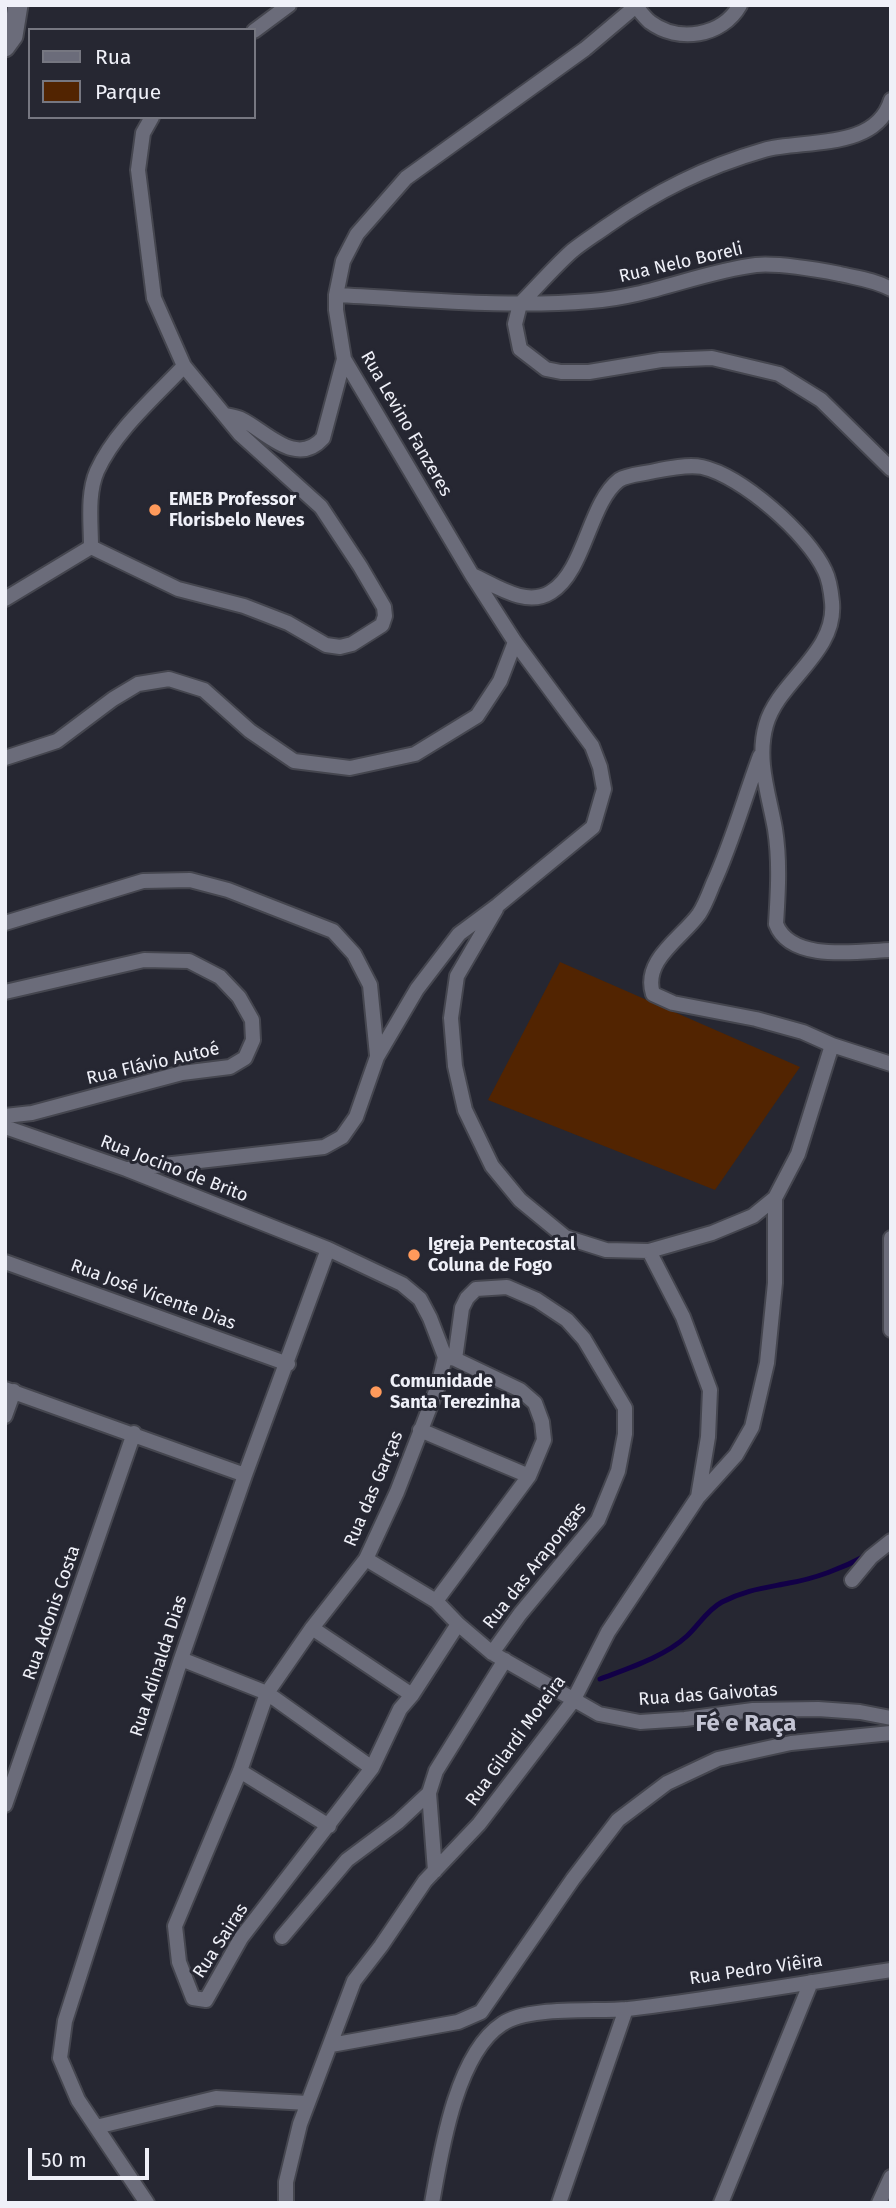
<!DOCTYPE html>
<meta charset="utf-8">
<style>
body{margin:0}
#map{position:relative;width:896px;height:2208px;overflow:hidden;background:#262732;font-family:"Fira Sans",sans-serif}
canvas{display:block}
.frame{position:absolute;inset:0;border:7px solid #eff0f8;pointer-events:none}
.legend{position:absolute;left:28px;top:28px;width:228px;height:91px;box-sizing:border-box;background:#262732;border:2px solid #767781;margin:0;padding:9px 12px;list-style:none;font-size:21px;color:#eff0f8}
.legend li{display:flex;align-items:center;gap:14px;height:35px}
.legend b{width:35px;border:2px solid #767781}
.scale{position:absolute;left:28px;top:2148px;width:121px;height:32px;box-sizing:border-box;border:4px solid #eff0f8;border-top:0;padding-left:9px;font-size:21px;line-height:24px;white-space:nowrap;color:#eff0f8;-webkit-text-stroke:5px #262732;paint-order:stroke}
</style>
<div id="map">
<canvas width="896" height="2208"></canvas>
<div class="frame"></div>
<ul class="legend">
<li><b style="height:9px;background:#6b6c7a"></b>Rua</li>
<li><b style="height:19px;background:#522401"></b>Parque</li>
</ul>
<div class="scale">50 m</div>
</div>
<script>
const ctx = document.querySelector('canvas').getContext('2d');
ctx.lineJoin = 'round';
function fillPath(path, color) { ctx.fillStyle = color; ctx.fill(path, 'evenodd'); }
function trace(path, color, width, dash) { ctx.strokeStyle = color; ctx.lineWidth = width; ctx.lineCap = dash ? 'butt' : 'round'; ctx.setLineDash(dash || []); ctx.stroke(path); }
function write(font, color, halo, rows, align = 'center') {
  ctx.font = font + ' "Fira Sans",sans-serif'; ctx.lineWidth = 6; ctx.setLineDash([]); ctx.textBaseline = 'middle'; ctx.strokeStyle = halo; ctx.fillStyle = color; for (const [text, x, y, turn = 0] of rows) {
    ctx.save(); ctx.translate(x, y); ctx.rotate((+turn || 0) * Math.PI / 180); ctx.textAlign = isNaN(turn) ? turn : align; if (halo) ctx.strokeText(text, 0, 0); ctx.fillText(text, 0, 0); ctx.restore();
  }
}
fillPath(new Path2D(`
 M560 962 800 1067 715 1190 488 1100Z`), '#522401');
trace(new Path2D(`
 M600 1679C629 1668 664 1657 687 1636 699 1625 707 1610 722 1602 745 1590 764 1588 789 1583 814 1579 843 1568 865 1556`), '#120047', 5);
const minor = new Path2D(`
 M635 5C640 11 644 17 650 22 678 43 722 37 740 5
 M254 31 289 5
 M336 295C421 299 506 308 591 301 649 297 700 272 756 265 777 263 819 270 840 274 857 278 875 280 891 289
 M520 304 515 324 520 349 546 369 561 372H589L661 360 712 358 779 374 821 400 891 469
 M520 304C537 287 554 267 572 251 583 242 596 234 607 226 657 191 705 167 764 150 803 139 876 151 891 100
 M225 415C230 416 236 417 241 419 266 431 296 468 323 438L344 359
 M91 547 178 589 244 606 288 623 326 645 340 647 352 644 382 625 385 616 384 607 360 566 321 507 240 434 184 366 154 298 138 170 143 133 152 117
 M91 547C91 523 87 494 97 471 115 431 154 398 184 366
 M472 575C495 585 526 608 551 592 585 571 589 503 619 480 627 475 641 474 650 472 665 469 687 464 702 467 742 476 808 534 825 571 829 579 831 592 832 602 837 653 778 681 766 725 756 760 769 795 775 829 780 861 778 892 776 924 791 963 859 951 891 950
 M5 599 91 547
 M760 756C744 799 732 843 713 884 709 894 705 905 699 914 682 938 642 960 653 994L673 1003 756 1019 803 1032 832 1045 891 1064
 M5 758 57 741 113 699 138 684 169 679 204 690 250 731 294 761 350 768 415 754 477 716 500 681 515 642
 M496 909 457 976 451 1018 455 1066 465 1110 492 1166 520 1200 565 1237 606 1250 649 1251 712 1233 753 1216 775 1198 798 1154 832 1045
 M5 923 143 881 190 880 228 890 333 931 354 954 370 985 377 1055
 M5 992 144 960 189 961 220 977 239 997 252 1020 253 1040 245 1058 230 1067 182 1073 32 1113 5 1116
 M5 1127 126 1169 328 1249 402 1284 420 1299 430 1318 445 1357 438 1386 397 1492 366 1559 312 1628 267 1693 240 1771 175 1926 179 1962 193 1998 206 2000 241 1938 372 1768 400 1709 412 1695 458 1624
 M128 1169 324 1147 342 1137 356 1117 377 1057 417 989 459 934 498 905 593 827 604 789 600 767 592 746 515 642 472 575 344 359 336 310V295L343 261 357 234 406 178 585 49 636 6
 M891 1238V1330
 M5 1262 288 1364
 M455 1359 462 1308 467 1298 476 1289 507 1287 537 1300 567 1320 584 1339 625 1408V1434L618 1471 598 1520 520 1614 492 1653
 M5 1389 245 1475
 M5 1416 14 1391
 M420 1430 529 1476
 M699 1496 736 1455 752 1427 767 1363 775 1283V1198
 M366 1559 436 1601 458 1624 492 1653 599 1714 640 1722 685 1719 753 1710 818 1709 860 1712 891 1718
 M852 1580 871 1557 891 1541
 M436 1601 529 1476 544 1440 542 1422 535 1403 520 1390 455 1359 446 1357
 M312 1628 412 1695
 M181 1659 267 1693 372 1768
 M240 1771 329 1826
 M5 1805 134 1433
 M435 1871 429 1793 436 1771 505 1660
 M282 1937 347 1860 398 1822 429 1793
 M331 2045 458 2022 481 2012 573 1879 618 1820 667 1783 718 1759 791 1743 891 1733
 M96 2127 216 2098 308 2103
 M147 2203 78 2100 60 2058 65 2021 181 1659 245 1475 328 1249
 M286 2203V2182L300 2124 354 1981 381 1946 425 1881 479 1824 573 1701 608 1632 698 1497 708 1437 710 1390 683 1317 649 1251
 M432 2203C441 2152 456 2054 502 2024 528 2006 594 2012 628 2009 715 1999 803 1983 891 1970
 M559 2203 626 2009
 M721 2203 811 1982
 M879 2203 891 2177`);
const tertiary = new Path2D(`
 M5 47 13 36 18 5`);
trace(minor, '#45464f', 18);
trace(tertiary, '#45464f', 23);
trace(minor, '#6b6c7a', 14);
trace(tertiary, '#6b6c7a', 19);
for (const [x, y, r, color] of [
 [155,510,7,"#ff9a5b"],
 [414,1255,7,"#ff9a5b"],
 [376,1392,7,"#ff9a5b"]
]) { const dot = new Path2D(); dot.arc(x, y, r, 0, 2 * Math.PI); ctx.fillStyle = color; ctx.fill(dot); trace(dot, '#262732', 2.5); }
write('18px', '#eff0f8', '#262732', [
 ["Rua Nelo Boreli",681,263,-13],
 ["Rua Levino Fanzeres",406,424,60],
 ["Rua Flávio Autoé",153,1064,-13],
 ["Rua Jocino de Brito",174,1169,21],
 ["Rua José Vicente Dias",153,1295,20],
 ["Rua das Garças",374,1489,-67],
 ["Rua das Arapongas",535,1566,-52],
 ["Rua Adonis Costa",52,1613,-71],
 ["Rua Adinalda Dias",159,1666,-72],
 ["Rua das Gaivotas",708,1695,-4],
 ["Rua Gilardi Moreira",516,1741,-54],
 ["Rua Sairas",221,1941,-57],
 ["Rua Pedro Viêira",756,1970,-8]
]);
write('bold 18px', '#eff0f8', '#262732', [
 ["EMEB Professor",169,500],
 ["Florisbelo Neves",169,521],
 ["Igreja Pentecostal",428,1245],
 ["Coluna de Fogo",428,1266],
 ["Comunidade",390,1382],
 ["Santa Terezinha",390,1403]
], 'left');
write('bold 24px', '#c4c5d4', '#262732', [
 ["Fé e Raça",746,1724]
]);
</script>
